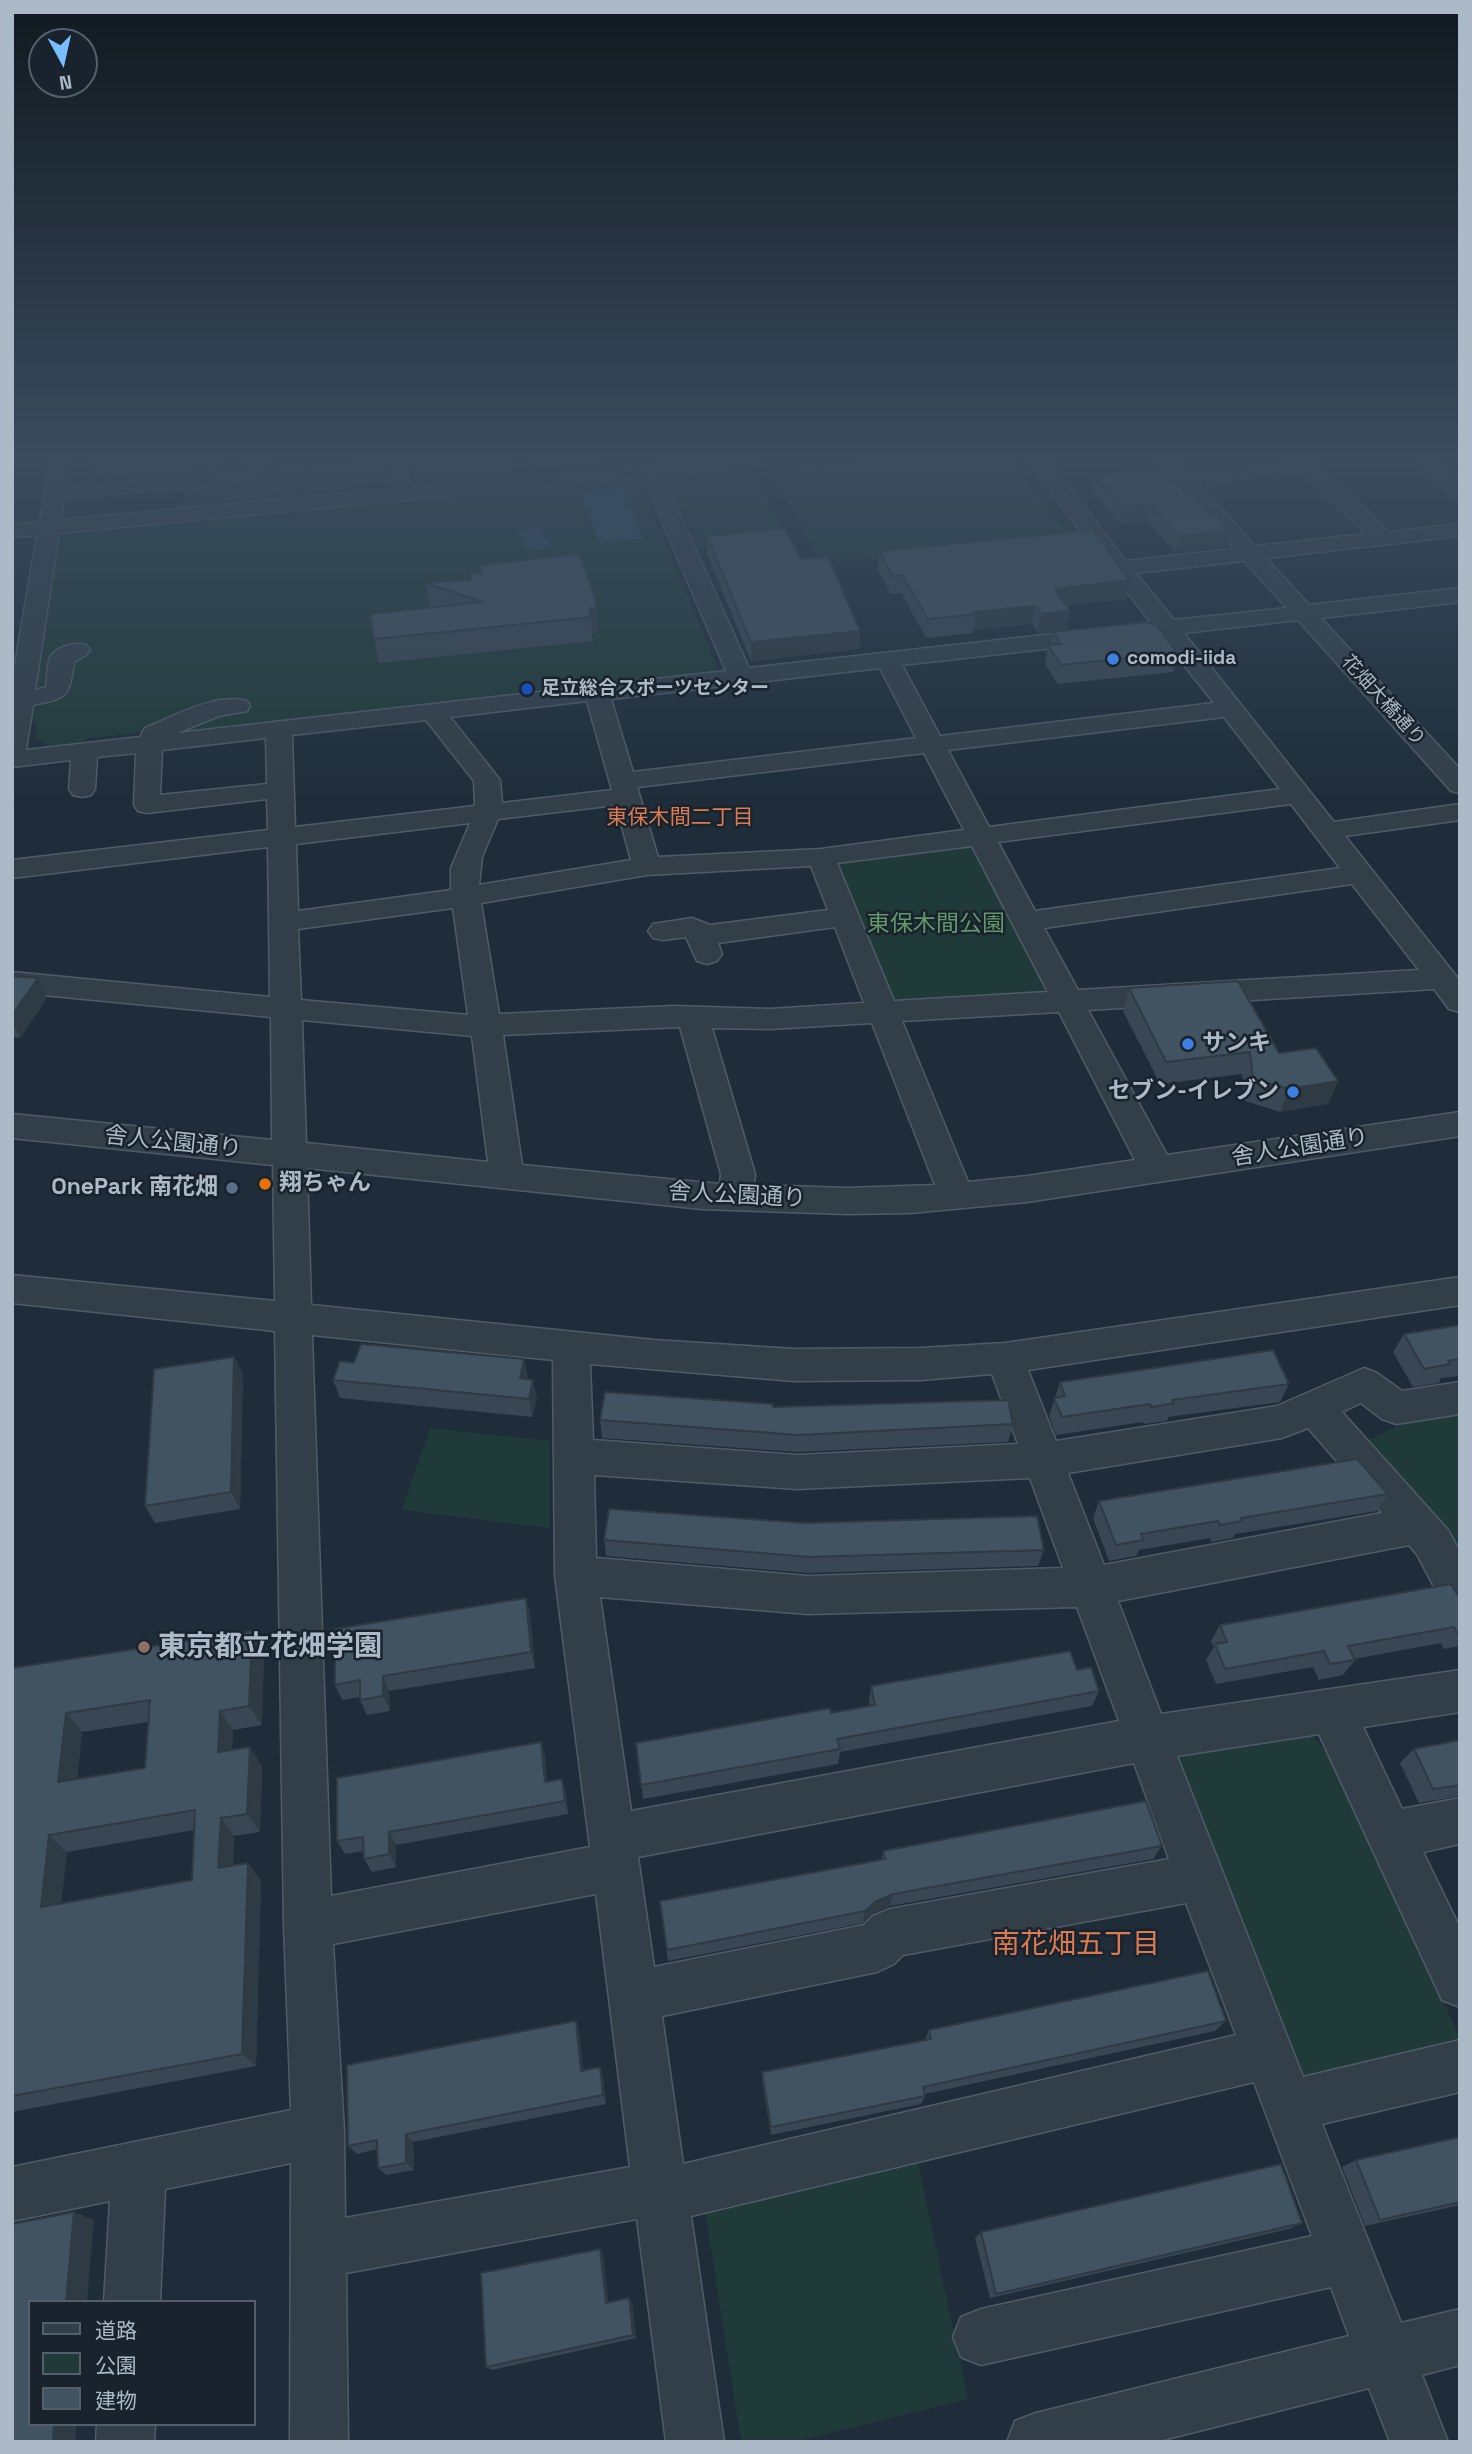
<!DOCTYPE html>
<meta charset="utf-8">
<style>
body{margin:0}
#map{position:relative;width:1472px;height:2454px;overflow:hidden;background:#1e2d39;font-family:"Space Grotesk","Noto Sans JP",sans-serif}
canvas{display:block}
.frame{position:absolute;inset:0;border:14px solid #acb9c6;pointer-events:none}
.legend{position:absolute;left:28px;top:2300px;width:228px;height:126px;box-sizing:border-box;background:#18232d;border:2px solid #535f6a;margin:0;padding:9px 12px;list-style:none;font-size:21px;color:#acb9c6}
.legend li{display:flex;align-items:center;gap:14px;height:35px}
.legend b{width:35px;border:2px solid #535f6a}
.north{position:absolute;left:28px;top:28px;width:70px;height:70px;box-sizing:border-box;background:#18232d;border:2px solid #535f6a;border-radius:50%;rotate:172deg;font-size:19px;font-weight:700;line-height:28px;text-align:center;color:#acb9c6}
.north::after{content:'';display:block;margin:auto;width:24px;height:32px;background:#78beff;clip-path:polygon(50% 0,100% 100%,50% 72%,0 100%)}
</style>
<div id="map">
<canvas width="1472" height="2454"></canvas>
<div class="frame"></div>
<ul class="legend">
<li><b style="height:9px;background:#323f49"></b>道路</li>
<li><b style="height:19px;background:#203a39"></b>公園</li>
<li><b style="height:19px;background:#415361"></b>建物</li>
</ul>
<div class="north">N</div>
</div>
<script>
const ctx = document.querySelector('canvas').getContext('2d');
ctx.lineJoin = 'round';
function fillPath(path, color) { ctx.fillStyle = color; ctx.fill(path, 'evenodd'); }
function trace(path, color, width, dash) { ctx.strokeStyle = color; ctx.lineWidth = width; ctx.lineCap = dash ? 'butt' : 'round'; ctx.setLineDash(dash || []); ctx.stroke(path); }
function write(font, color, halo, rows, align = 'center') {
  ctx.font = font + ' "Space Grotesk","Noto Sans JP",sans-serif'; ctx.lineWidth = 5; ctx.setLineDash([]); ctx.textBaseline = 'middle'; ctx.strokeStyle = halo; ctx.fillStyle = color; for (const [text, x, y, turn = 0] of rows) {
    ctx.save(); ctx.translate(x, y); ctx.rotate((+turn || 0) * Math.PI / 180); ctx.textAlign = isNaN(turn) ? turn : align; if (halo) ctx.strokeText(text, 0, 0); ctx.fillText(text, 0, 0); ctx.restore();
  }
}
fillPath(new Path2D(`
 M359 461H383L386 484 183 506 184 485 252 478 269 469Z
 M411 461H505L513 471 510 477 420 486 415 484Z
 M866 461H1011L1072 539 822 564 771 471Z
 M752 468 788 540 698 549 668 476Z
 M633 476 638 479 717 667 712 672 178 732 171 730 88 738 78 744 49 747 35 736 37 723 31 722 60 538 71 531Z
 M969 844 978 847 1048 986 1043 992 902 1002 887 993 834 866 842 860Z
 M1460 1412V1575L1359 1445 1403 1423Z
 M430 1428 550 1441V1528L402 1510Z
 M1311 1734 1343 1772 1460 2039 1456 2054 1308 2086 1293 2074 1176 1767V1752Z
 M917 2158 968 2399 793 2442H741L705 2210Z`), '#203a39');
fillPath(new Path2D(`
 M623 488 643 539 599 543 580 492Z
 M532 528 542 529 544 538 554 544 542 550 527 549 523 545 526 540 519 536 520 532Z`), '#2f4b62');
const minor = new Path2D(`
 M50 461H70L66 487 241 470 245 468 244 461H264L265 470 253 480 246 482 64 499 61 520 390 489 386 461H406L410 487 683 461H760L750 467 662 475 749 668 1151 623 1027 461H1048L1126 561 1234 549 1156 461H1177L1187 471 1314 461 1389 532 1460 524V536L1266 558 1309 605 1460 588V602L1321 618 1460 769V793L1451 791 1298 620 1184 633 1334 822 1460 804V820L1345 836 1460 981V1012L1449 1009 1434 989 1088 1010 1167 1155 1460 1112V1136L1027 1202 910 1213 847 1214 702 1209 307 1168 311 1305 654 1340 794 1349 921 1348 1005 1343 1460 1277V1305L1028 1370 1056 1441 1277 1406 1364 1368 1377 1373 1402 1391 1460 1382V1414L1396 1424 1382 1419 1361 1403 1342 1412 1448 1530 1460 1552V1613L1445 1608 1418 1556 1409 1545 1118 1601 1161 1714 1460 1670V1712L1363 1727 1402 1809 1460 1798V1844L1423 1852 1460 1928V2007L1442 2000 1319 1734 1177 1756 1303 2077 1460 2040V2092L1322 2124 1401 2323 1460 2309V2365L1422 2375 1448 2442H1390L1369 2388 1155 2442H1007L1015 2421 1036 2413 1349 2336 1331 2287 981 2365 961 2357 953 2337 961 2317 981 2309 1312 2236 1254 2082 691 2216 724 2442H666L637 2219 346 2273 348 2442H290L291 2163 165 2189 160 2302H104L110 2201 12 2221V2167L291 2110 284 1925 275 1331 12 1303V1275L275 1301 273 1165 12 1138V1114L272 1140 271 1017 12 992V972L270 997 268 847 12 878V860L268 830 267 799 147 813 138 811 134 805 136 753 97 757 95 789 91 795 82 797 73 795 69 789 71 760 12 767V682L37 535 12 537V525L40 522ZM1302 472 1366 534 1255 546 1197 483ZM643 477 726 671 177 733 219 716 247 711 250 706 247 701C214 693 175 716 145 728L140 737 26 750 33 705C68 698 69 697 74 662L86 655 90 650 86 645C76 642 55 646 50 658 47 666 47 678 46 687L35 690 59 533ZM1244 561 1287 608 1174 620 1136 573ZM1161 636 1214 703 940 736 902 665ZM880 668 916 738 633 772 611 699ZM587 701 612 790 502 803 500 780 450 717ZM1224 717 1280 789 989 827 948 750ZM426 720 474 781 475 806 295 827 292 735ZM266 738 267 784 160 795 162 750ZM924 753 964 830 821 849 658 857 637 787ZM1291 804 1340 868 1035 911 998 842ZM616 805 631 860 479 885 482 857 498 819ZM470 823 451 868V890L298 911 296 844ZM972 846 1048 992 894 1001 837 863ZM811 866 828 910 710 925 692 918 653 924 648 931 653 938 663 940 686 937 697 961 707 964 717 961 722 954 718 943 835 927 864 1003 770 1009 673 1006 499 1014 481 903 647 875ZM1352 884 1419 970 1078 990 1044 928ZM453 908 468 1015 301 1000 298 929ZM1059 1012 1135 1160 1027 1176 968 1182 902 1021ZM302 1020 472 1036 488 1162 306 1143ZM872 1023 935 1185 847 1188 754 1185 755 1174 712 1028 770 1029ZM680 1027 721 1174 720 1184 522 1165 503 1035ZM312 1335 553 1360 555 1576 590 1847 331 1896ZM590 1364 794 1381 921 1380 992 1374 1018 1444 797 1455 593 1440ZM1308 1428 1382 1513 1104 1565 1068 1473 1282 1438ZM594 1475 797 1489 1030 1478 1063 1568 808 1576 596 1558ZM600 1597 808 1614 1077 1607 1119 1721 631 1811ZM1134 1763 1169 1859 890 1909 873 1916 864 1925 654 1967 638 1857ZM596 1894 630 2167 345 2218 344 2131 333 1944ZM1186 1903 1236 2035 683 2164 662 2016 877 1972 894 1964 903 1955Z
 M1414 461H1436L1460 481V498L1453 496Z
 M97 2424H155L154 2442H96Z`);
trace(minor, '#4f5c67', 3);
fillPath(minor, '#323f49');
fillPath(new Path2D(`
 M1095 475 1187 495 1230 531 1226 547 1175 553 1147 521 1119 523 1092 491Z
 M707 536 801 559 860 631 859 649 751 661 707 554Z
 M879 551 1126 599 1067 605V630L1038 633 1032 624 973 630V633L926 638 901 593 891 594 878 570Z
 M579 554 598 632 592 633 593 641 379 663 374 639 432 607H430L426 583 470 580 481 573Z
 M1053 632 1177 653 1173 672 1058 684 1045 664 1048 645H1051Z
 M12 976 47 998 20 1038 12 1037Z
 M1129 988 1279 1053 1338 1081 1328 1104 1280 1112 1245 1101 1242 1074 1160 1084 1123 1011Z
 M1460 1325V1376L1441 1378 1439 1383 1413 1387 1393 1352 1404 1334Z
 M234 1357 243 1375 240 1509 155 1523 145 1506Z
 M528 1377 527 1379 537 1398 532 1417 340 1398 333 1380Z
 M1060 1382 1289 1384 1280 1402 1168 1417 1167 1421 1144 1424 1143 1422 1056 1435 1049 1416Z
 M773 1407 1013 1424 1008 1442 797 1452 602 1438 600 1420Z
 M1388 1494 1377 1511 1235 1534 1233 1538 1211 1542 1210 1538 1139 1550 1136 1556 1109 1561 1093 1518 1099 1501Z
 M604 1540 1044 1550 1038 1566 808 1573 606 1556Z
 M1457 1594 1460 1595V1646L1444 1649 1441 1643 1354 1659 1355 1660 1343 1675 1319 1680 1313 1667 1216 1684 1206 1660 1214 1647 1211 1641 1220 1625Z
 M526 1598 530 1614 535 1668 389 1691 390 1711 367 1715 360 1700V1697L342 1700 335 1685Z
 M252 1631 264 1652 262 1725 233 1730 232 1749 262 1766 260 1832 234 1836 233 1865 248 1863 261 1880 256 2066 12 2112V1668ZM148 1722 145 1768 77 1779 82 1732ZM194 1830 192 1880 61 1903 67 1852Z
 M1077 1670 1099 1691 1092 1706 840 1752 838 1764 643 1799 636 1743 870 1706 869 1701 871 1686Z
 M1460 1740V1796L1419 1803 1400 1763 1414 1749Z
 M541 1742 545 1757 547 1782 562 1779 566 1793 568 1814 396 1845V1867L372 1872 364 1859V1851L345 1854 337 1841Z
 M1162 1846 1153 1859 890 1906 872 1914 863 1923 668 1961 660 1901 881 1860 883 1851Z
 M1226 2021 1215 2031 925 2094V2096L921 2104 771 2135 762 2081V2072L925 2040 929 2030Z
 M579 2031 583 2071 600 2067 603 2077 606 2104 413 2142 414 2170 386 2175 378 2168V2149L357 2154 348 2146Z
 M1460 2137V2205L1365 2226 1342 2167 1356 2160Z
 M1302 2223 1289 2229 990 2298 975 2238 981 2232Z
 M600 2249 603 2255 608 2302 629 2298 632 2303 636 2338 492 2370 486 2367Z`), '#384753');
fillPath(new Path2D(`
 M88 461H222V469L101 481 100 479H94Z
 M532 461H622L533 469Z
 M1151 504 1147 521 1119 523 1122 507Z
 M1230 531 1226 547 1175 553 1179 536Z
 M1129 580 1126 599 1052 607 1055 589Z
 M1035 606 1032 624 973 630 976 614 974 612Z
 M597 608 598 632 592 633 591 617 589 609Z
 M1070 611 1067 630 1038 633 1041 614Z
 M860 631 859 649 751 661V642Z
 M38 978 47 998 20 1038 12 1022V1015Z
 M1338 1081 1328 1104 1280 1112 1289 1089Z
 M234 1357 243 1375 240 1509 231 1492Z
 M524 1359 528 1377 523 1396 520 1378Z
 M533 1380 537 1398 532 1417 529 1399Z
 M526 1598 530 1614 535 1668 531 1652Z
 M252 1631 264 1652 262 1725 249 1706Z
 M383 1676 389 1691 390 1711 383 1696Z
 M220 1711 233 1730 231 1770 218 1752Z
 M66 1713 82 1732 75 1800 58 1782Z
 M541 1742 545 1757 548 1796 545 1782Z
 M250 1747 262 1766 260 1832 247 1814Z
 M562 1779 566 1793 568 1814 565 1801Z
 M221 1818 234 1836 232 1884 218 1868Z
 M389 1832 396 1845V1867L389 1854Z
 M49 1835 67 1852 59 1922 41 1907Z
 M248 1863 261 1880 256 2066 242 2054Z
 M893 1894 890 1906 872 1914 863 1923 865 1911 875 1902Z
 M576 2021 579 2031 584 2080 581 2071Z
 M600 2067 603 2077 606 2104 603 2095Z
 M406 2134 413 2142 414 2170 406 2163Z
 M74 2212 94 2220 87 2302H66Z
 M600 2249 603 2255 609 2307 606 2303Z
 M629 2298 632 2303 636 2338 633 2335Z
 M54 2424H77L75 2442H53Z`), '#2e3a44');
const building = new Path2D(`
 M1163 469 1187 495 1193 494 1212 516 1218 515 1230 531 1179 536 1151 504 1122 507 1095 475Z
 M785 528 801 559 828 557 860 631 751 642 707 536Z
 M1093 530 1129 580 1055 589 1070 611 1041 614 1035 606 974 612 976 614 928 619 902 575 893 576 879 551Z
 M579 554 592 588 597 608 589 609 591 617 374 639 370 614 483 602 426 583 471 580 470 574 481 573 480 565Z
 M1146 622 1157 625 1177 653 1061 665 1048 645 1061 644 1053 632Z
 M12 976 38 978 12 1015Z
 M1238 981 1279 1053 1316 1048 1338 1081 1289 1089 1253 1079 1250 1052 1166 1062 1129 988Z
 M1460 1325V1359L1448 1361 1450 1364 1424 1369 1404 1334Z
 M361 1344 524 1359 520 1378 533 1380 529 1399 333 1380 340 1361 354 1363Z
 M1273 1350 1289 1384 1172 1400 1174 1403 1151 1407 1150 1404 1062 1417 1054 1398 1065 1396 1060 1382Z
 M234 1357 231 1492 145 1506 154 1369Z
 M605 1392 773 1404V1407L1008 1400 1013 1424 798 1435 600 1420Z
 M1357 1459 1388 1494 1241 1518 1242 1521 1220 1525 1218 1521 1141 1534 1143 1540 1116 1545 1099 1501Z
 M609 1509 805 1523 1037 1516 1044 1550 809 1557 604 1540Z
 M1451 1584 1457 1594 1460 1595V1633H1457L1454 1627 1348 1646 1355 1660 1330 1664 1324 1651 1225 1669 1215 1644 1227 1642 1220 1625Z
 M526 1598 531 1652 383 1676V1696L360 1700V1680L335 1685V1629Z
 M252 1631 249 1706 220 1711 218 1752 250 1747 247 1814 221 1818 218 1868 248 1863 242 2054 12 2096V1668ZM150 1700 145 1768 58 1782 66 1713ZM195 1810 192 1880 41 1907 49 1835Z
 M1070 1651 1077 1670 1091 1667 1099 1691 837 1739 840 1749 641 1785 636 1743 830 1708 831 1713 875 1705 871 1686Z
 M1460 1740V1785L1433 1789 1414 1749Z
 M541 1742 545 1782 562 1779 565 1801 389 1832V1854L364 1859 363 1837 337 1841V1778Z
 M1146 1801 1162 1846 893 1894 875 1902 865 1911 667 1950 660 1901 885 1859 883 1851Z
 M1208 1971 1226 2021 923 2087 925 2096 771 2127 762 2072 931 2039 929 2030Z
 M576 2021 581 2071 600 2067 603 2095 406 2134V2163L378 2168 377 2140 348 2146 347 2065Z
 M1460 2137V2202L1380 2220 1356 2160Z
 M1281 2164 1302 2223 996 2294 981 2232Z
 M74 2212 66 2302H30V2424H54L53 2442H12V2224Z
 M600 2249 606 2303 629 2298 633 2335 486 2367 481 2273Z`);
fillPath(building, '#415361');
trace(building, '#2e3a44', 2);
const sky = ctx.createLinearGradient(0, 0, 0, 805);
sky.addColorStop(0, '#10191f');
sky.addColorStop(0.57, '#3b4c5f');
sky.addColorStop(1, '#3b4c5f00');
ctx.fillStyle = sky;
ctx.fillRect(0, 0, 1472, 805);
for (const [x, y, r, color] of [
 [1113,659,7,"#3f7fe0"],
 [527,689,7,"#1a4fb4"],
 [1188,1044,7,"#3f7fe0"],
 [1293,1092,7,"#3f7fe0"],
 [265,1184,7,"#e8710a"],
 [232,1188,7,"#5c6f8a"],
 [144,1647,7,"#8d6e63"]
]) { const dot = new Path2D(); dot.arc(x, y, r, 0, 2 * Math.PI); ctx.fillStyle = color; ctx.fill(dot); trace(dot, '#18232d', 2.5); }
write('bold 19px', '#acb9c6', '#18232d', [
 ["comodi-iida",1127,659],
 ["足立総合スポーツセンター",541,689]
], 'left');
write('19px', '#acb9c6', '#18232d', [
 ["花畑大橋通り",1383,701,48]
]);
write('21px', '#dc7b51', '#18232d', [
 ["東保木間二丁目",680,818]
]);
write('23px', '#629867', '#18232d', [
 ["東保木間公園",936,925]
]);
write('bold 23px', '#acb9c6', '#18232d', [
 ["サンキ",1202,1044],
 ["セブン-イレブン",1279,1092,"right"],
 ["翔ちゃん",279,1184],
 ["OnePark 南花畑",218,1188,"right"]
], 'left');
write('23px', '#acb9c6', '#18232d', [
 ["舎人公園通り",173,1143,6],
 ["舎人公園通り",1300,1148,-9],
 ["舎人公園通り",737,1196,3]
]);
write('bold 28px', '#acb9c6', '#18232d', [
 ["東京都立花畑学園",158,1647]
], 'left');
write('28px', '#dc7b51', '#18232d', [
 ["南花畑五丁目",1076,1945]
]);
</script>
